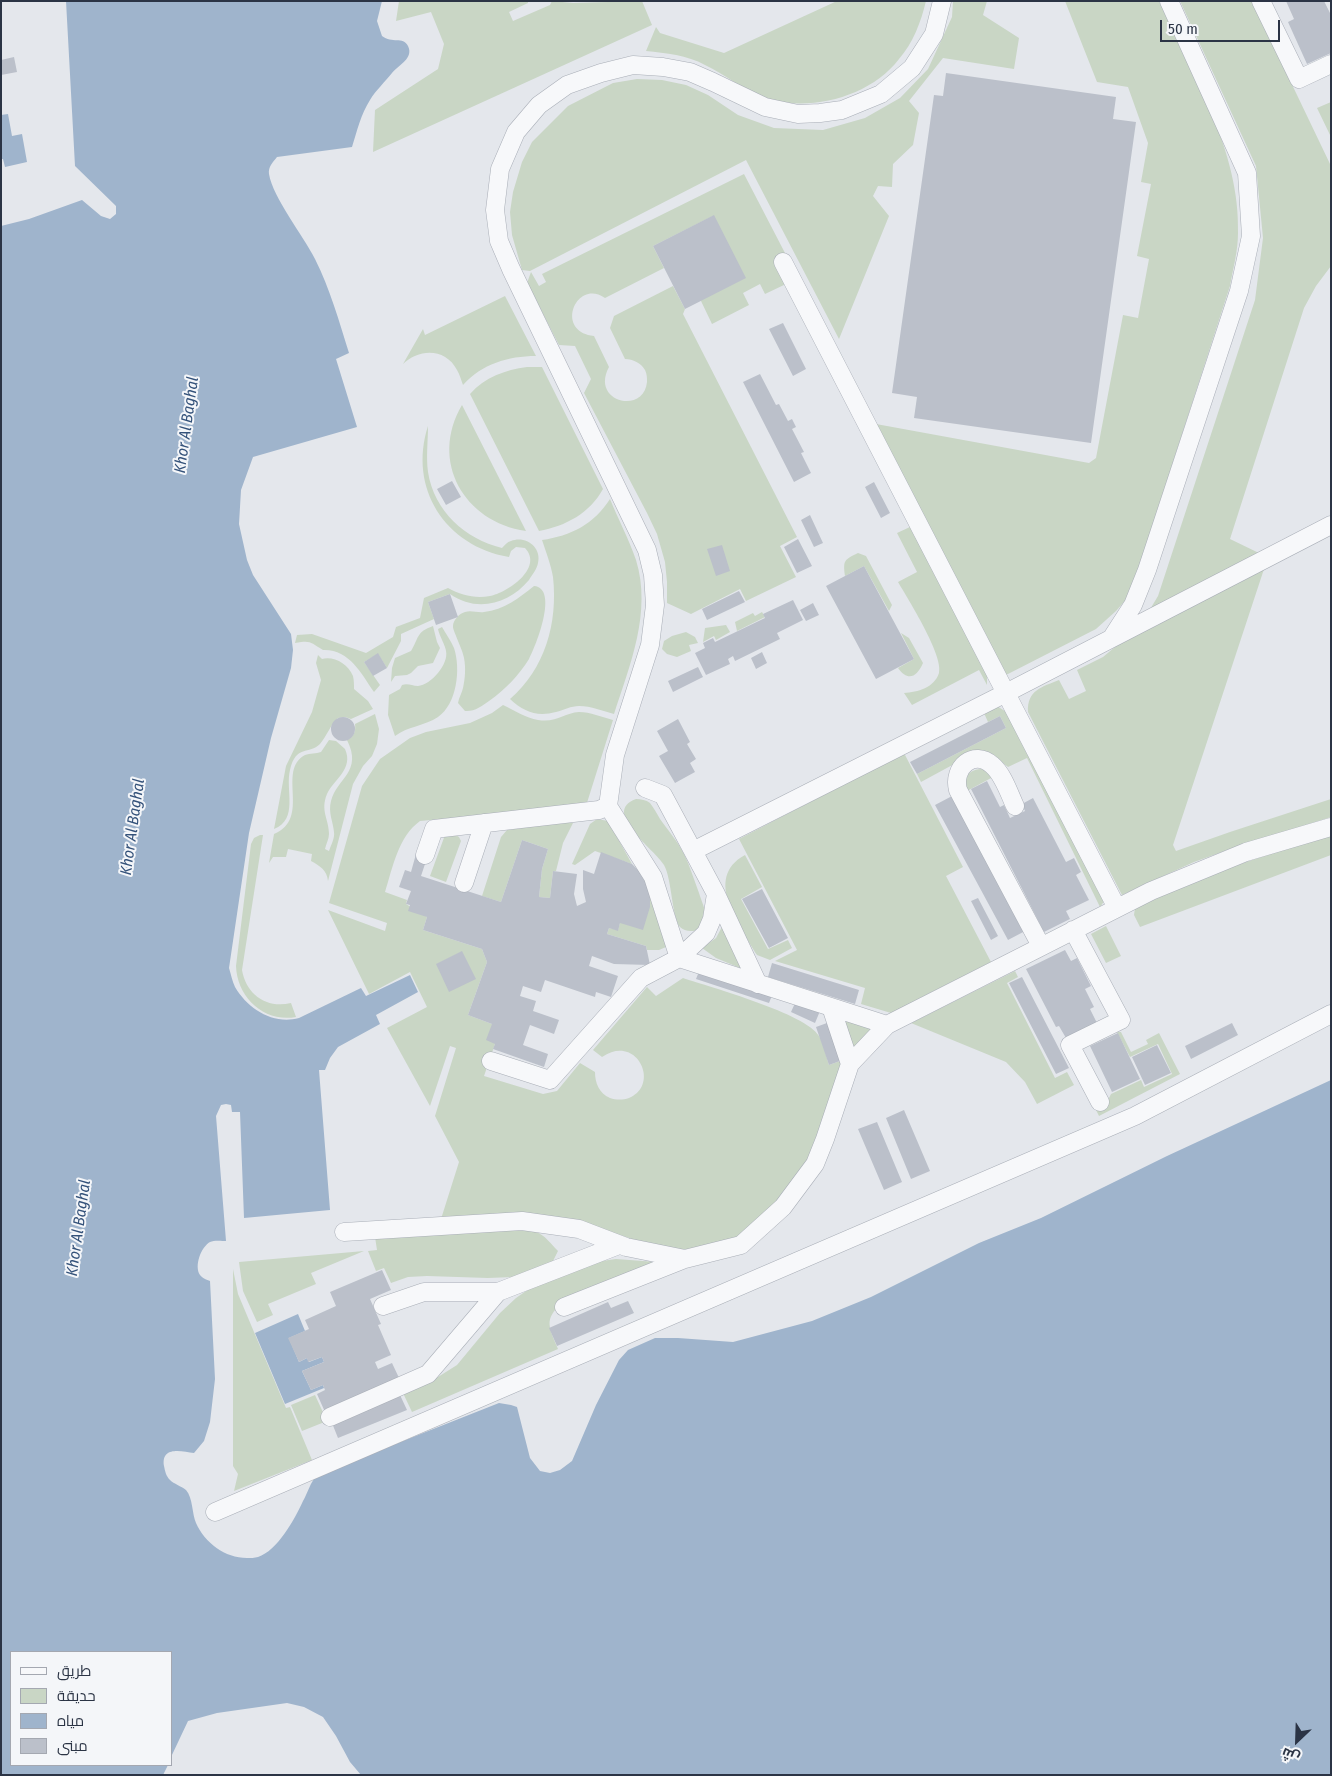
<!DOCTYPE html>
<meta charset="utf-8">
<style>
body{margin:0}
#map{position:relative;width:1332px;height:1776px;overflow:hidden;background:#e4e7ec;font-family:"Fira Sans Condensed",Cairo,sans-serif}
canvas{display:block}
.frame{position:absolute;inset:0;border:2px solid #2b3445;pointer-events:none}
.legend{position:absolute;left:10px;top:1651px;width:162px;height:115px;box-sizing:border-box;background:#f4f6f9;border:1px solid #a4a8b1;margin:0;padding:6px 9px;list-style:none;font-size:15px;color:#2b3445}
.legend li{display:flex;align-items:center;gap:10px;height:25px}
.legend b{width:25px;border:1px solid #a4a8b1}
.north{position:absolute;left:1272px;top:1716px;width:50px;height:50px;-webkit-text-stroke:4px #f4f6f9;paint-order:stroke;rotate:204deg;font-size:14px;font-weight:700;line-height:20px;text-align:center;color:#2b3445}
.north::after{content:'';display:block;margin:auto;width:18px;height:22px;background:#2b3445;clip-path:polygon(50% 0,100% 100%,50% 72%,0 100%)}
.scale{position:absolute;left:1160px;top:20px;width:120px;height:22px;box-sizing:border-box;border:2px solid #2b3445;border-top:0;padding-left:6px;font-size:15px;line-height:18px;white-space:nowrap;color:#2b3445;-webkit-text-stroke:4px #f4f6f9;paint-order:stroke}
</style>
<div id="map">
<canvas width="1332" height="1776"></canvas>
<div class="frame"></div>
<ul class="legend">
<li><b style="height:6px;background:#f7f8fa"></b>طريق</li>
<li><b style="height:14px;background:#c9d6c5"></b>حديقة</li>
<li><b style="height:14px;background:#9fb4cc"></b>مياه</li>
<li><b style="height:14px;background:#bbc0ca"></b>مبنى</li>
</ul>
<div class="north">ش</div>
<div class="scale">50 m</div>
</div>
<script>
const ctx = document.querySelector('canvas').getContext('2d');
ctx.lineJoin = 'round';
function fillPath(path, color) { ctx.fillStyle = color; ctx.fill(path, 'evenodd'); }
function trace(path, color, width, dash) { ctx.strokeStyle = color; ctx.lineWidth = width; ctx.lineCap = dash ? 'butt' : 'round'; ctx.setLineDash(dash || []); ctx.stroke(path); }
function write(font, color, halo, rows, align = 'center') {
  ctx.font = font + ' "Fira Sans Condensed",sans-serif'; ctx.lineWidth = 4; ctx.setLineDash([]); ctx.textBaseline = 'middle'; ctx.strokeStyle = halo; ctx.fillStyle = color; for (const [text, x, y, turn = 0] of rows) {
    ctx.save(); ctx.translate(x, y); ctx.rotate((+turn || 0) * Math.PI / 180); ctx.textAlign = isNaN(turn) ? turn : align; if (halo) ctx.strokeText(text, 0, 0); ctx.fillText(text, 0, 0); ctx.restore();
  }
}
fillPath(new Path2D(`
 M399 1H528V3L509 12 513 21 550 5 552 1 573 3 642 1 652 25 373 152 375 110 438 69 444 44 431 12 396 21Z
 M837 1H926C921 22 913 43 899 59 871 96 812 112 768 99 746 92 726 75 705 65 687 55 666 53 646 51L656 27 660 33 724 53Z
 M953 1H987L983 15 1019 38 1014 69 943 58 909 101 919 113 913 145 893 164 892 187 878 186 873 196 889 216 839 339 746 160 530 271 522 270 512 235 510 212 513 192 522 162 532 142 568 106 613 83 637 79 662 80 686 85 708 95 738 115 774 128 823 130 865 118 900 98 928 69 952 17Z
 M1065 1H1159C1192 71 1241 154 1238 233 1238 251 1233 269 1230 286L1130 595 1116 611 1096 629 1006 675 876 424 1089 463 1096 458 1123 315 1138 318 1149 259 1137 256 1151 184 1141 182 1148 143 1128 87 1097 82Z
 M1180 1H1252L1331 166V266L1316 286 1304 308 1230 539 1263 555 1265 566 1173 845 1176 851 1230 832 1331 799V817L1236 847 1194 862 1122 895 1028 712C1027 690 1042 687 1059 680L1069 699 1086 691 1077 670 1103 657 1140 626 1158 596 1255 300 1263 238 1256 166Z
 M1331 102V137L1317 108Z
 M744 174 785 253 774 259 786 284 765 294 760 284 743 293 749 305 712 324 701 301 713 216 653 246 664 268 605 298C576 278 554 332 594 336L609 367C590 402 644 415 647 382 647 378 647 374 645 370 641 363 633 359 625 359L610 328 614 316 673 286 685 309 683 314 797 537 780 546 796 577 746 601 740 589 691 614 667 603V582L665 562 657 534 647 513 584 393 591 379 575 346 559 345 527 283 531 272 539 286 546 282 542 274Z
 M505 296 536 356C508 356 482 364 463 385 461 380 460 375 457 370 446 348 419 348 403 364L423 329 425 335Z
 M527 367H542L603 489C590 513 566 526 539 531L470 394C485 377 505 370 527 367Z
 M462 405 526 531C464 522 429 461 462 405Z
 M428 426C428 441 426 457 428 472 434 511 465 539 502 548 505 545 507 542 511 541 525 535 542 547 538 563 537 569 532 575 529 580 509 604 477 613 450 594L428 602 434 619 401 634V641L387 668 378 654 364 662 380 685 374 692C361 673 349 649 323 650 310 642 311 640 295 643L297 635 312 634 366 653 393 637 396 627 420 618 424 598 448 588C461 595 475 599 490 596 507 593 544 568 525 548L516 547 511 551 509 557C445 546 408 488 428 426Z
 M610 499C618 519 629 539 636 560 652 612 630 665 614 714 603 711 591 706 579 706 571 706 564 710 556 712 537 717 524 712 510 699 545 669 558 623 553 577 551 565 546 552 542 540 571 536 594 524 610 499Z
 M910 527 987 668V685L979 670 912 705 904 693C918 692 934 688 939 673 944 656 908 599 898 582L917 572 897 533Z
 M858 553 866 556 892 605 889 611 864 566 845 576C843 560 844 560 858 553Z
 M534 586C559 588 536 646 529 659 519 675 505 690 489 701 482 706 474 712 465 711L458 703C459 697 462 693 463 688 465 679 466 668 464 658 463 650 452 629 453 626 453 620 460 613 465 612 471 610 478 613 484 612 504 610 519 598 534 586Z
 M762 612 765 617 737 631 735 622 753 613 755 616Z
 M726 625 730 632 716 640 714 636 703 642 705 628Z
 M433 626 437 642 440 648 433 663 418 666 411 673 407 675 395 676 391 682 392 668 395 658 411 651C419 638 416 632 433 626Z
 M442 627C446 634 451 641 454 648 461 669 457 704 438 717 425 726 408 726 395 736L388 715 389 695 400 689 402 685C408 683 412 686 418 686 431 685 449 664 446 651 446 647 439 635 438 629Z
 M686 632 695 637 698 643 689 645 691 651 677 657 667 654 662 649 664 641 672 636Z
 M901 633 909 638 923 663C917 677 908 682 898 668L914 659Z
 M318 655 322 659C334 656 348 664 353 676 354 680 354 685 354 689L368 701 373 709 351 719 345 717 338 718C330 725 327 736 320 744 309 755 296 744 290 770 285 790 299 819 274 829L286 766 312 712 321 680 316 663Z
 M503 705C514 710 526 718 538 720 557 723 564 713 579 712 590 712 602 717 613 720L586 806 420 821C398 837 393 867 385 892L407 900 406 904 427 917 423 930 482 949 487 962 468 1015 492 1024 495 1044 484 1076 543 1094 557 1091 580 1063 595 1072C595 1083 599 1093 610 1098 616 1100 623 1100 629 1098 661 1085 637 1033 602 1057L593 1050 647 987 656 996 683 978C710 987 807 1014 819 1036 824 1044 826 1056 829 1065L840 1061V1073L813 1151 783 1198 739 1236 706 1248 679 1250 648 1244 572 1220 441 1219 459 1162 435 1116 456 1048 450 1046 430 1106 387 1028 427 1007 410 972 369 994 328 910 385 931 387 923 329 903 362 786 380 759 410 738 426 732 470 723 492 713Z
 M997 706 1014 717 1105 900 1100 907 1027 758 1008 767 990 753 980 750 921 782 917 774 1006 728 1000 716 988 722 984 713Z
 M375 714 379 729 377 744 372 756 363 766 353 784 328 881C327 870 320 866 311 861L312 854 288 849 286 857H273L269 863 274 834C312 818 276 771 305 755 310 753 316 754 321 752L329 740 336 741 345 749C354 769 334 779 327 794 320 811 329 819 329 834 329 839 326 844 325 849L329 851C331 845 335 838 334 832 333 821 328 813 331 801 337 778 363 772 347 740 354 737 356 731 355 724Z
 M904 753 963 867 946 876 991 962 891 1013 861 1004 865 988 775 961 797 950 739 839Z
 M981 769 986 771 993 777 965 792C965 779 966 770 981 769Z
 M636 799C641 799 646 800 650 803 654 808 657 814 660 819 668 830 678 842 684 854 690 866 694 880 699 893 701 900 706 910 706 918 705 931 688 935 680 927 672 919 672 879 664 865 656 850 600 812 636 799Z
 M597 819 608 821 632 864 595 851 575 865 572 864 590 824Z
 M569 821 573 823 563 843 556 871H553L550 898 539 897 542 869 548 849 522 840 501 902 482 896 501 837 507 830Z
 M454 834 459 837 461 841 446 882 430 876 445 835Z
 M260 835H263L242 970C246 994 266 1009 291 1003L296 1017C264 1023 237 997 236 966L251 844 254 838Z
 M1331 835V855L1140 927 1134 915 1135 908 1184 885 1230 867Z
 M745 855 762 887 741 899 768 949 788 940 792 948 770 960 757 955C741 928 702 878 745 855Z
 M650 897 665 929 669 939 666 947 659 950H647L646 946 607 934 609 928 618 930 620 923Z
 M723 925 744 964 740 968 716 958 702 948 716 938Z
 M1106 926 1121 956 1106 963 1091 934Z
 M1015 971 1018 977 1007 983 1055 1078 1067 1072 1074 1085 1037 1104 1025 1082 1006 1062 911 1023Z
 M843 1017 875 1027 852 1053Z
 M1117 1032H1121L1131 1052 1148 1044 1146 1040 1159 1033 1180 1074 1099 1116 1095 1108 1107 1102 1111 1094 1141 1080 1144 1087 1172 1074 1158 1044 1130 1057Z
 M518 1229C542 1231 542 1234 558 1251L552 1263 513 1277 488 1278 427 1276 408 1277 391 1283 384 1268 376 1271 368 1251 377 1250 375 1237Z
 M364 1251 311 1273 316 1284 268 1304 273 1315 257 1322 243 1291 239 1262Z
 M616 1259 656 1262 566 1299C544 1319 547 1323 558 1349L412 1412 403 1393 438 1377 457 1365 500 1313 516 1298 529 1289 595 1262Z
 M233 1269 238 1294 286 1408 290 1407 312 1460 234 1491 238 1474 233 1466Z
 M315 1395 327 1421 302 1431 291 1405Z`), '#c9d6c5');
fillPath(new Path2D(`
 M66 1H382L377 21 382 36C392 44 403 36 408 46 414 58 399 65 392 73 385 82 376 90 370 100 361 114 357 131 352 147L277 157C273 162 268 167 269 174 273 198 303 235 315 259 330 289 339 321 349 353L336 359 357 427 253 457 241 490 239 524 247 560 253 575 291 634 293 650 291 668 271 738 249 833 229 968C231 974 232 981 235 987 248 1009 273 1025 299 1018L361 988 366 996 410 975 418 992 376 1015 380 1024 338 1047 330 1058 325 1070H319L330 1210 244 1218 240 1112H232L231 1105 226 1104 221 1105 216 1116 226 1241C222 1241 214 1240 210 1242 201 1247 194 1266 200 1275 202 1278 207 1280 210 1281L215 1379 210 1422 204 1441 194 1453C181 1451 161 1446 164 1466 165 1471 166 1476 170 1480 174 1484 181 1486 186 1490 193 1498 192 1514 196 1523 205 1543 225 1558 247 1558 250 1558 255 1558 258 1557 277 1551 295 1519 303 1501 308 1492 310 1483 317 1475L499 1403 511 1405 517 1407 530 1458 540 1471 550 1473 560 1470 572 1461 596 1405 619 1360 628 1350 655 1338H678L733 1342 812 1321 871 1297 979 1243 1041 1218 1167 1156 1331 1080V1775H361L350 1762 336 1736 323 1717 304 1707 287 1703 217 1713 188 1721 171 1757V1652H11V1765H168L163 1775H1V226L29 219 82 200 101 216 110 219 116 214V206L75 166Z
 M8 114 12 136 22 134 27 162 5 167 3 159H1V115Z
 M298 1314 305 1331 289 1338 299 1362 307 1358 309 1362 322 1357 324 1362 302 1371 311 1390 323 1385 324 1388 285 1404 255 1333Z`), '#9fb4cc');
fillPath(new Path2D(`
 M1286 1H1324L1331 15V53L1307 64 1288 22 1294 19Z
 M14 57 17 72 1 75V60Z
 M946 73 1116 97 1113 119 1136 122 1091 443 914 418 917 397 892 393 934 95 943 96Z
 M714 215 746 278 685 309 653 246Z
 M783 323 806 369 793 376 769 329Z
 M760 374 776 405 779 404 788 421 792 419 796 427 792 429 804 452 801 453 811 473 794 482 743 382Z
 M452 481 461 497 446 505 437 489Z
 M874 482 890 513 881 518 865 487Z
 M810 515 823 543 814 547 801 520Z
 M798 539 812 566 797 573 784 547Z
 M722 545 730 571 716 576 707 549Z
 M864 566 914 659 876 679 826 586Z
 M739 591 745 602 707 620 702 609Z
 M450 594 458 617 436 625 428 602Z
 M793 600 803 620 777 633 780 639 735 661 733 656 728 659 730 664 706 675 695 653 705 648 703 643 713 638 715 642 765 618 763 614Z
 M813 603 819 615 806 621 800 610Z
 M762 652 767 663 756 669 751 658Z
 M378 653 387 668 373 676 364 662Z
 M698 667 703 677 673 692 668 681Z
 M1000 716 1006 728 917 774 910 762Z
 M331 729a12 12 0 1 1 24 0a12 12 0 1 1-24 0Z
 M678 719 690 742 687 744 696 759 690 763 695 772 675 783 659 756 668 751 657 731Z
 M987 781 1000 807 1004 805 1010 818 1025 811 1022 804 1033 798 1066 862 1074 858 1081 872 1076 875 1089 900 1066 911 1070 919 1044 932 971 789Z
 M954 795 1027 930 1008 940 935 805Z
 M522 840 548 849 542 869 539 897 550 898 553 871 577 874 574 894 577 906 586 902 583 889V870L594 874 601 852 632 864 644 876 650 890V907L643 930 620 923 618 931 609 928 607 934 646 946 650 965 614 964 592 956 589 966 618 976 611 997 596 992 595 997 545 980 541 992 523 986 520 996 536 1001 533 1011 559 1020 554 1034 530 1025 523 1045 548 1054 544 1067 493 1049 495 1044 486 1040 492 1024 468 1015 487 962 482 949 423 930 427 917 408 911 410 905 406 904 411 891 399 887 405 870 411 872 416 854 427 858 421 876 501 902Z
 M762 889 788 938 769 948 742 899Z
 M978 898 998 936 991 940 971 901Z
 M1065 950 1071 961 1077 958 1091 986 1085 989 1094 1007 1090 1009 1097 1023 1066 1038 1059 1026 1056 1027 1026 969Z
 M462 951 476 979 449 992 436 964Z
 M772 963 859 990 855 1004 768 977Z
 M700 969 773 993 769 1003 696 979Z
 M1022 977 1069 1068 1056 1074 1009 983Z
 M796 1001 820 1011 815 1023 791 1012Z
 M827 1023 840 1061 829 1065 816 1027Z
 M1232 1023 1238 1035 1191 1059 1185 1046Z
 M1118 1033 1140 1079 1112 1092 1090 1046Z
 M1157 1045 1171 1073 1145 1085 1132 1057Z
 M904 1110 930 1171 911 1179 886 1118Z
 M877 1122 902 1182 884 1190 858 1129Z
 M382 1270 391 1290 370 1299 381 1324 378 1325 391 1355 375 1362 378 1369 392 1363 400 1380 325 1412 317 1394 325 1390 323 1385 311 1390 302 1371 324 1362 322 1357 308 1362 307 1358 299 1362 288 1338 309 1329 305 1320 336 1306 330 1292Z
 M628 1301 634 1313 557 1346 549 1328 608 1302 611 1308Z
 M400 1395 407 1410 338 1438 332 1423Z`), '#bbc0ca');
const minor = new Path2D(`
 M1261 1 1299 79 1331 64
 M783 262 1117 908
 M1113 636 1133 605 1147 570 1239 291 1251 236 1247 173 1169 1
 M645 788 663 795 716 894 758 984
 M1015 806C1009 793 1003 774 992 765 974 749 952 767 958 790L1041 946
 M693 851 1006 693 1331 525
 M425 855 434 829 599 810 608 806
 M464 883 484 823
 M1073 930 1121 1020 1070 1045 1100 1102
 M679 958 653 877 608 806 615 755 650 645 655 605 653 575 647 550 511 269 499 241 495 210 500 169 516 132 539 105 567 85 601 73 633 65 663 67 690 72 713 82 765 107 798 114 820 113 842 110 881 94 912 68 934 34 942 1
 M679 958 887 1025
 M831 1007 850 1064
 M491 1061 550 1080 641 978 679 958 706 933 712 919 716 894
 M344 1232 522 1221 579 1229 626 1247 685 1259 741 1245 783 1207 815 1164 825 1139 850 1064 887 1025 1151 891 1246 852 1331 827
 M383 1306 424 1292H498L619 1245
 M564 1307 685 1259
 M330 1417 428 1374 498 1292
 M215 1512 1135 1116 1331 1014`);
trace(minor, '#a9aeb7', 19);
trace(minor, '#f7f8fa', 18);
write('italic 16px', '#34527a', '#f4f6f9', [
 ["Khor Al Baghal",187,425,-82],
 ["Khor Al Baghal",133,827,-82],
 ["Khor Al Baghal",79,1228,-82]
]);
</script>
